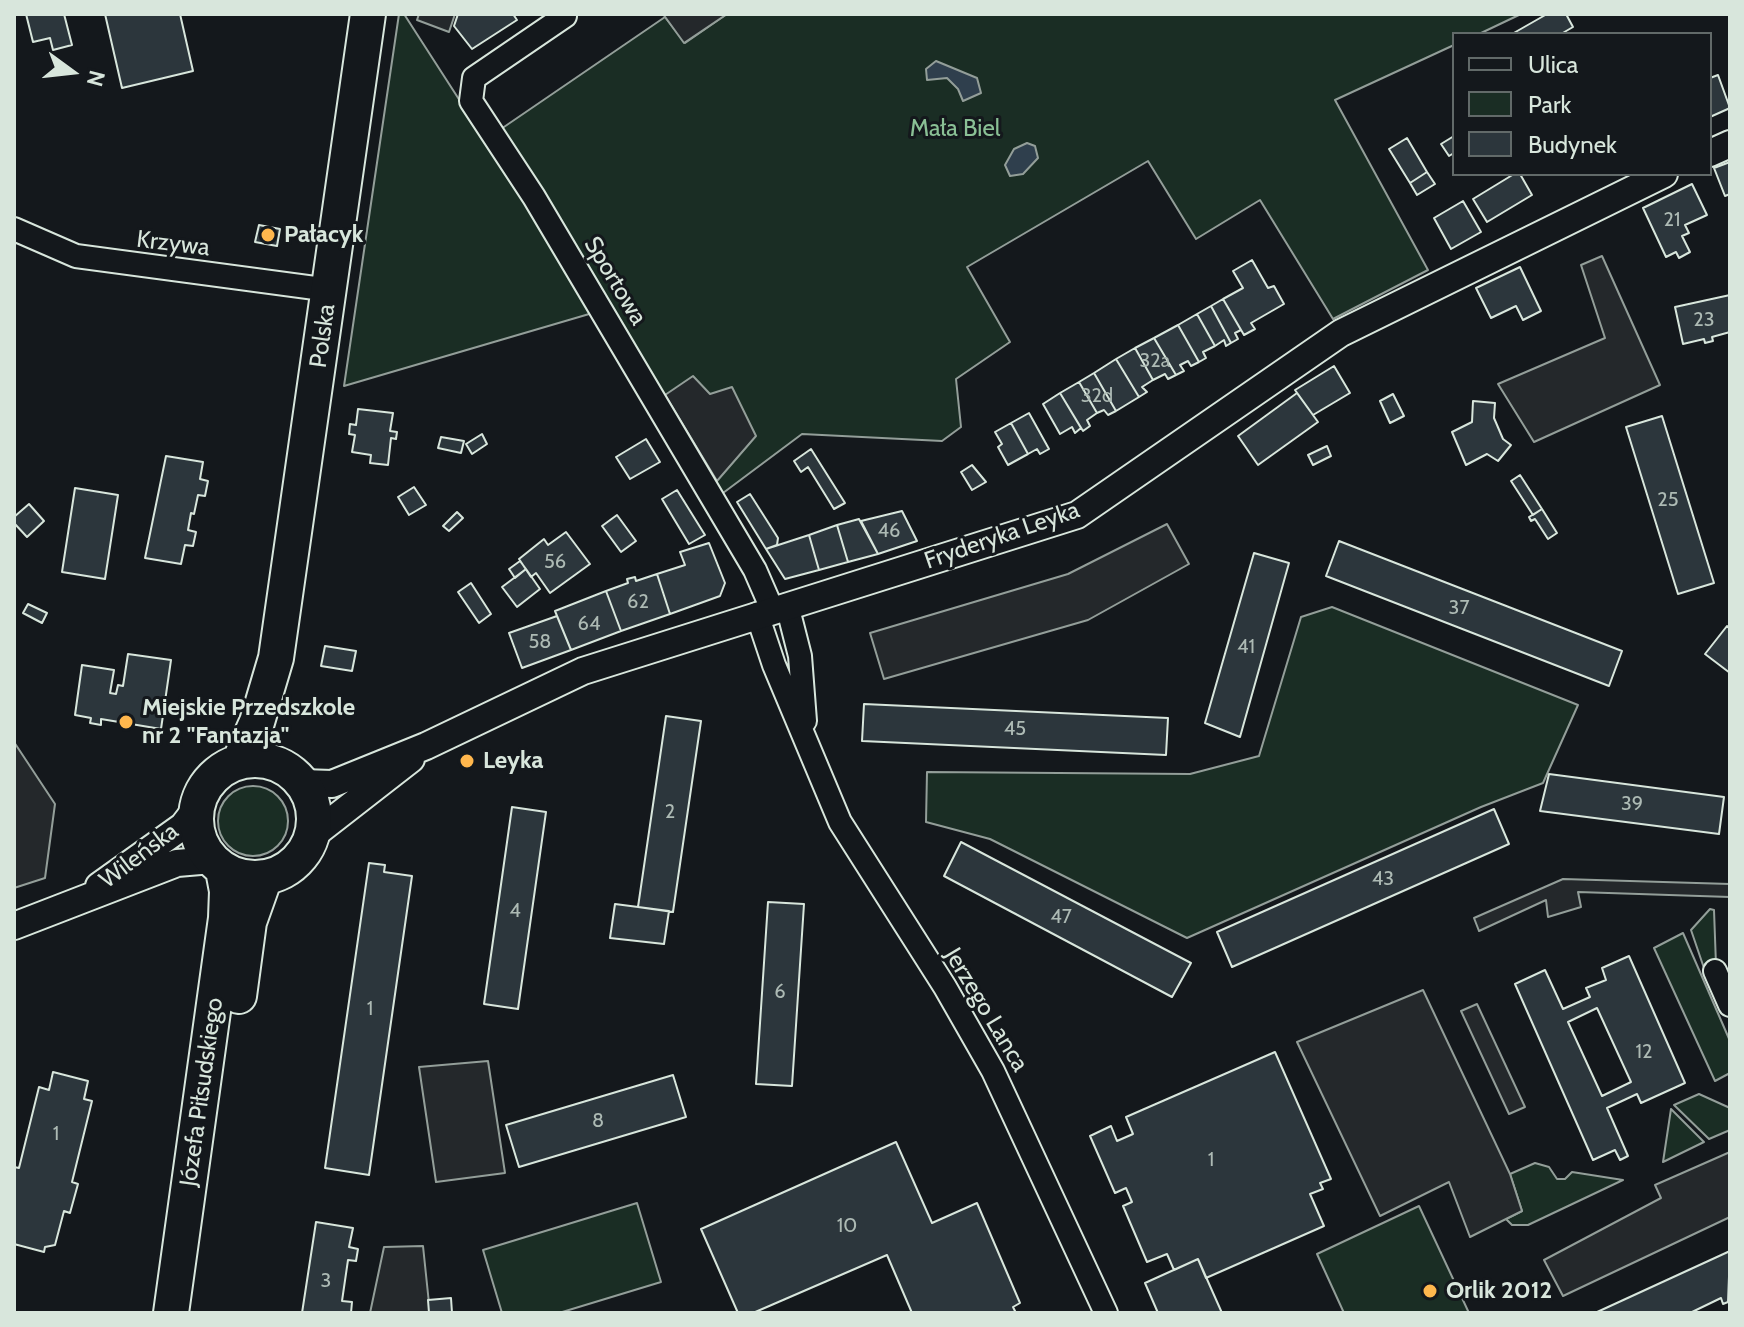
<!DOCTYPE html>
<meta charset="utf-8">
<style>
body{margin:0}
#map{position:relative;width:1744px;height:1327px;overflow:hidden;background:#14181c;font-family:Cabin,sans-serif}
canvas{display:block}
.frame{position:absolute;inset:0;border:16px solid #d8e6dc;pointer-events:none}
.legend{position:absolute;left:1452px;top:32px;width:260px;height:144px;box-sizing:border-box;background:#14181c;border:2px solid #626a69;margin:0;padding:10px 14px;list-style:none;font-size:24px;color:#d8e6dc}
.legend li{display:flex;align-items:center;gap:16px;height:40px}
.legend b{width:40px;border:2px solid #626a69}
.north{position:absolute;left:32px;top:32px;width:80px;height:80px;-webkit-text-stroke:6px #14181c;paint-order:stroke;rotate:105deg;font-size:22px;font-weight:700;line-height:32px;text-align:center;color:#d8e6dc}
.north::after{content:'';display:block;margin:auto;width:28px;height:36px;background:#d8e6dc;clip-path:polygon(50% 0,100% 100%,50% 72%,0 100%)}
</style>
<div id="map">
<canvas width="1744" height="1327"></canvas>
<div class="frame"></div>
<ul class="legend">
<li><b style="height:10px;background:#14181c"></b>Ulica</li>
<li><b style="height:22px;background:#1a2d24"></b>Park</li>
<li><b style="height:22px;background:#2c363c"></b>Budynek</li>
</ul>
<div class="north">N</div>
</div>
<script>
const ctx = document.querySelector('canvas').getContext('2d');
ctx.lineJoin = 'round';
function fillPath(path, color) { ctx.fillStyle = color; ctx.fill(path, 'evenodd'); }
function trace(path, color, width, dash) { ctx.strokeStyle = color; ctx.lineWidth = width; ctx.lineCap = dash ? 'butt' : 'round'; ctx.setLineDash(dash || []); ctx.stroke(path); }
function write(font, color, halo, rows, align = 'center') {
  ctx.font = font + ' Cabin,sans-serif'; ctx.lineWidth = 6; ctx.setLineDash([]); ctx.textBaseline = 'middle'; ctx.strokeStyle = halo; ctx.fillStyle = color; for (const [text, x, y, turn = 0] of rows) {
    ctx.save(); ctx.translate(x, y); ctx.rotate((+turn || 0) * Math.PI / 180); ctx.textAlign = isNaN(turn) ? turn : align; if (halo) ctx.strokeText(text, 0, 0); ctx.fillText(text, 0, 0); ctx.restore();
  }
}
const green = new Path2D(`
 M399 14H404L596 312 344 386Z
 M727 14H1521L1479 34H1454V45L1335 100 1428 270 1333 319 1260 200 1196 239 1148 161 967 267 1010 342 956 379 961 427 942 441 802 434 719 496 501 129 665 17 685 43Z
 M1332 607 1578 705 1543 783 1481 807 1187 938 990 839 926 822 927 772 1190 774 1259 756 1301 617Z
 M218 821a35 35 0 1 1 70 0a35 35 0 1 1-70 0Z
 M1710 909 1714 910 1716 965 1705 971 1691 930Z
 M1683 933 1730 1041V1073L1715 1081 1654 948Z
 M1699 1094 1730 1108V1130L1709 1139 1674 1105Z
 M1671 1109 1704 1142 1663 1162Z
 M1535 1163 1549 1167 1557 1179H1565L1572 1172 1623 1180 1528 1225H1512L1506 1219 1522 1211 1510 1174Z
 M637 1203 661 1282 559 1313H502L483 1250Z
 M1419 1206 1469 1313H1344L1317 1254Z`);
fillPath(green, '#1a2d24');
trace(green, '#939e99', 2);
const parking = new Path2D(`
 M419 14H455L449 32 417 20Z
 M663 14H727L684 43Z
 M1602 256 1660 385 1534 442 1498 384 1605 338 1581 265Z
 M693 376 710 394 732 387 756 436 717 481 665 395Z
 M1167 524 1189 564 1088 620 884 679 870 633 1068 574Z
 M14 742 55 804 45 878 14 888Z
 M1563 879 1730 884V897L1578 892 1581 907 1548 917 1546 900 1479 931 1474 918Z
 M1423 990 1510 1174 1522 1211 1470 1237 1449 1182 1380 1216 1297 1042Z
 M1477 1004 1525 1107 1509 1114 1461 1011Z
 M488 1061 505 1173 436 1182 419 1067Z
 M1730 1152V1217L1563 1296 1544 1260 1661 1198 1655 1185Z
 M423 1246 430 1313H370L384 1247Z`);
fillPath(parking, '#24282b');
trace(parking, '#939e99', 2);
const water = new Path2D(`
 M936 61 977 78 981 93 963 101 958 89 947 78 927 80 926 69Z
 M1027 143 1035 146 1038 158 1023 174 1010 176 1005 165 1014 149Z`);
fillPath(water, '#2f3f4d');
trace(water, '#939e99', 2);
const building = new Path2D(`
 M26 14H64L72 45 53 50 50 38 33 42Z
 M105 14H180L193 71 122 88Z
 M458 14H513L517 20 472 49 454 26Z
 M1547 14H1566L1573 27 1561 34H1512Z
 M1718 75 1730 108 1710 117V78Z
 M1454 136V153L1449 156 1441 144Z
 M1407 138 1427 172 1410 183 1389 149Z
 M1730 162V194L1725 196 1714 168Z
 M1427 172 1435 184 1417 195 1410 183Z
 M1514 174H1520L1532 195 1487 222 1473 199Z
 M1692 184 1707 215 1685 225 1689 233 1682 236 1690 252 1679 258 1676 252 1666 257 1643 208Z
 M1463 201 1481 232 1451 249 1434 218Z
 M259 225 280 229 277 246 255 242Z
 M1252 260 1268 288 1274 286 1284 304 1251 323 1255 329 1244 335 1223 299 1243 288 1233 271Z
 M1520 267 1541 311 1523 320 1516 306 1491 318 1476 288Z
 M1730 295V332L1712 337 1713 341 1705 343 1704 339 1683 344 1675 307Z
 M1223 299 1241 330 1235 333 1238 339 1231 343 1211 306Z
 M1211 306 1231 343 1226 346 1224 340 1215 346 1197 314Z
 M1197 314 1215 346 1203 352 1206 358 1199 362 1178 325Z
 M1178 325 1199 362 1191 366 1188 361 1180 365 1184 371 1176 375 1154 338Z
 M1154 338 1176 375 1168 379 1165 374 1153 380 1135 348Z
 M1135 348 1153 380 1142 387 1147 392 1139 397 1116 359Z
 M1116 359 1139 397 1116 411 1094 373Z
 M1334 366 1350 393 1313 415 1295 390Z
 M1094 373 1116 411 1108 415 1104 410 1097 413 1079 382Z
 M1079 382 1097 413 1087 420 1090 426 1083 431 1060 393Z
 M1060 393 1081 428 1075 433 1072 427 1060 434 1043 404Z
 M1297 393 1318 422 1258 465 1238 436Z
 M1393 394 1404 416 1390 423 1380 401Z
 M1473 401 1495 403 1494 418 1503 439 1511 445 1498 461 1487 454 1466 465 1452 432 1472 422Z
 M358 409 393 413 390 431 397 432 396 439 391 438 388 465 370 463 371 455 352 452 355 435 349 434 350 424 356 425Z
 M1029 413 1049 449 1040 454 1037 449 1028 454 1011 423Z
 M1662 416 1714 583 1678 594 1626 427Z
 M1011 423 1028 454 1008 465 998 447 1002 444 995 432Z
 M482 434 487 444 472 454 466 444Z
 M441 437 464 441 461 453 438 448Z
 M646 439 660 462 630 479 616 457Z
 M1327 446 1331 456 1313 465 1308 455Z
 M811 449 845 503 834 509 808 467 801 472 794 461Z
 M166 456 203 462 200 479 208 481 205 496 198 495 194 514 191 513 188 530 196 532 193 546 185 545 181 564 145 558Z
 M972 465 986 482 972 490 961 472Z
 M1520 475 1542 509 1533 515 1511 481Z
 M414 487 426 505 409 515 398 497Z
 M75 488 118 495 105 579 62 572Z
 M677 490 705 535 689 544 662 499Z
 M750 494 778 538 777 545 766 549 737 502Z
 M29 504 44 521 27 537 14 523V517Z
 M1542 509 1557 533 1548 539 1535 519 1531 521 1529 517Z
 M902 511 917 541 878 554 861 521Z
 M457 512 463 518 449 531 443 526Z
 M617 515 636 541 621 552 602 526Z
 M859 519 878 554 848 562 837 525Z
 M837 525 848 562 819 570 809 535Z
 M566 532 590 564 550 593 536 573 531 577 519 559 544 539 548 545Z
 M809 535 819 570 785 579 766 549Z
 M1339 541 1622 651 1609 686 1326 576Z
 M709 543 725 583 720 596 670 614 657 574 685 565 680 552Z
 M1254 553 1289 563 1240 737 1205 723Z
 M520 561 526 569 515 578 509 569Z
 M526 569 540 589 517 607 502 587Z
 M657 574 670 614 621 631 606 591 628 583 627 579 635 577 636 581Z
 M471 583 491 614 479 623 458 592Z
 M606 591 621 631 571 650 555 611Z
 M28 604 47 613 42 623 23 613Z
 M557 616 571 650 522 668 509 633Z
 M1727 626 1730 629V673L1705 654Z
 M325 646 356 651 352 671 321 666Z
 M128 654 171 660 161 729 101 719V725L90 723 91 718 75 715 82 665 114 670 110 693 116 694 118 685 123 686Z
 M864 704 1168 718 1166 755 862 741Z
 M666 716 701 721 673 912 638 907Z
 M1549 774 1724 797 1719 834 1540 811Z
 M512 807 546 812 518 1009 484 1004Z
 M1494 809 1509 844 1232 967 1217 932Z
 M961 842 1191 963 1172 997 944 876Z
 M369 863 385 865 384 872 412 876 369 1175 325 1168Z
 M768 902 804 904 792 1086 756 1084Z
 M615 904 669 911 664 944 610 938Z
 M1629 956 1685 1083 1641 1103 1637 1094 1607 1108 1628 1156 1620 1160 1615 1150 1593 1160 1515 984 1545 970 1563 1009 1590 997 1586 988 1606 980 1602 968ZM1597 1008 1631 1082 1602 1096 1568 1022Z
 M1275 1052 1331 1179 1320 1183 1323 1189 1310 1194 1324 1226 1206 1278 1198 1259 1174 1270 1167 1254 1147 1262 1123 1206 1132 1202 1126 1188 1115 1193 1090 1136 1111 1126 1117 1141 1133 1134 1126 1117Z
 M53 1072 88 1081 84 1099 92 1101 72 1182 78 1184 70 1213 64 1211 55 1245 45 1247 44 1252 14 1244V1167L19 1168 39 1087 49 1090Z
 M673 1075 686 1117 519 1167 506 1125Z
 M896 1142 932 1223 977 1203 1020 1303 1013 1307 1016 1313H912L887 1255 753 1313H738L701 1229Z
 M316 1222 353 1228 349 1247 358 1249 356 1261 348 1260 342 1301 352 1302 351 1313H302Z
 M1730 1251 1728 1302 1723 1304 1721 1298 1690 1313H1595Z
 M1198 1259 1222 1313H1158L1145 1283Z
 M451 1298 452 1313H429L428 1300Z`);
fillPath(building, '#2c363c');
trace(building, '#d8e6dc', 2);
const minor = new Path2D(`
 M565 16 474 78 471 101 534 197 755 570 772 609
 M14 229 76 256 330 290
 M787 605 800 656 805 721
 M757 614 774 665 840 822 945 987 993 1071 1106 1313
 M1715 971 1730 1005`);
const tertiary = new Path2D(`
 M1710 153 1730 144
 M302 783 332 784 426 746 583 671 1077 515 1341 333 1664 174
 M312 836 411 759
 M99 886 183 826 196 809
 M14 926 177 863 212 860`);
const primary = new Path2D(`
 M196 819a59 59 0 1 1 118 0a59 59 0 1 1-118 0Z
 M240 760 257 722 276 658 368 14
 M239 996 249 922 265 877
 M171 1313 226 918 227 891 223 870`);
trace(minor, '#d8e6dc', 26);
trace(tertiary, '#d8e6dc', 30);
trace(primary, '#d8e6dc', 38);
trace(minor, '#14181c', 22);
trace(tertiary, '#14181c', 26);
trace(primary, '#14181c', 34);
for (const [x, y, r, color] of [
 [268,235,8,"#ffb74d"],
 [126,722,8,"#ffb74d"],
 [467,761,8,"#ffb74d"],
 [1430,1291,8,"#ffb74d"]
]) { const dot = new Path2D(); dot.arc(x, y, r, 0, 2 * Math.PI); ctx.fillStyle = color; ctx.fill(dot); trace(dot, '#14181c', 3); }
write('20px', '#adbab4', null, [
 ["21",1672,220],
 ["23",1704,320],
 ["32a",1155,361],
 ["32d",1097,396],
 ["25",1668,500],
 ["46",889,531],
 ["56",555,562],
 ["62",638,602],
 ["37",1459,608],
 ["64",589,624],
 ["58",540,642],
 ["41",1246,647],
 ["45",1015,729],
 ["39",1632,804],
 ["2",670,812],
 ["43",1383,879],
 ["4",515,911],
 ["47",1061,917],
 ["6",780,992],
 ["1",370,1009],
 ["12",1644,1052],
 ["8",598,1121],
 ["1",56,1134],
 ["1",1211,1160],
 ["10",847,1226],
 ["3",326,1281]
]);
write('24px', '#8ac095', '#14181c', [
 ["Mała Biel",955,129]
]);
write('bold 24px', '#d8e6dc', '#14181c', [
 ["Pałacyk",284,235],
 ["Miejskie Przedszkole",142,708],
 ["nr 2 \"Fantazja\"",142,736],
 ["Leyka",483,761],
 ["Orlik 2012",1446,1291]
], 'left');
write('24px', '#d8e6dc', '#14181c', [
 ["Krzywa",173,244,7],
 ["Sportowa",615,281,59],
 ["Polska",323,336,-82],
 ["Fryderyka Leyka",1002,536,-19],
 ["Wileńska",139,856,-37],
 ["Jerzego Lanca",986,1010,59],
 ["Józefa Piłsudskiego",202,1092,-82]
]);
</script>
